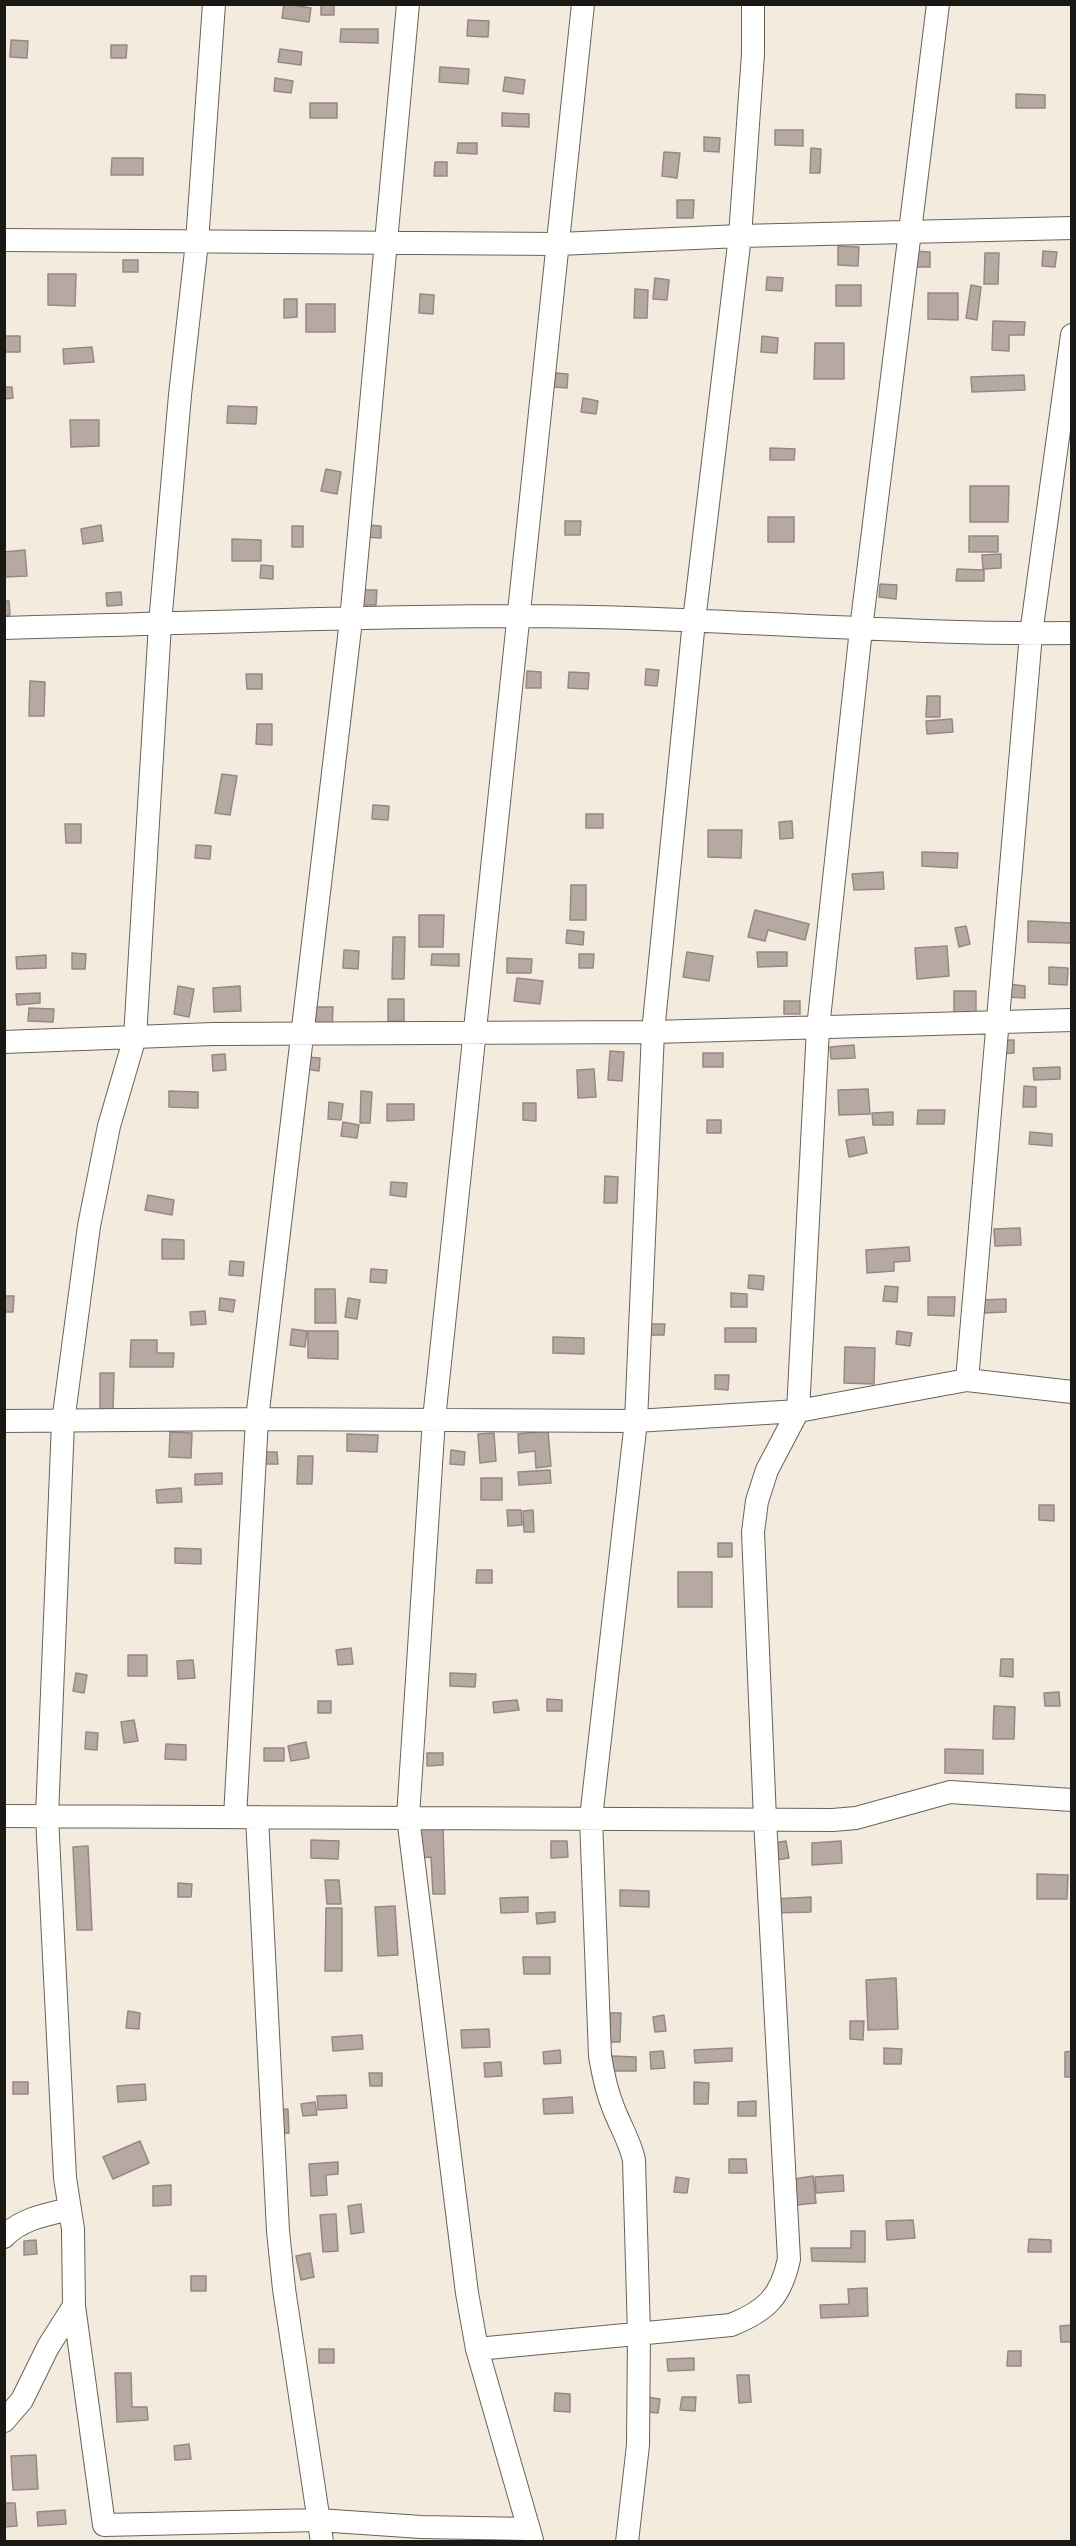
<!DOCTYPE html>
<style>
body{margin:0}
#map{position:relative;width:1076px;height:2546px;overflow:hidden;background:#f2ebde;font-family:"IBM Plex Sans",sans-serif}
canvas{display:block}
.frame{position:absolute;inset:0;border:6px solid #1a1813;pointer-events:none}
</style>
<div id="map">
<canvas width="1076" height="2546"></canvas>
<div class="frame"></div>
</div>
<script>
const ctx = document.querySelector('canvas').getContext('2d');
ctx.lineJoin = 'round';
function fillPath(path, color) { ctx.fillStyle = color; ctx.fill(path, 'evenodd'); }
function trace(path, color, width, dash) { ctx.strokeStyle = color; ctx.lineWidth = width; ctx.lineCap = dash ? 'butt' : 'round'; ctx.setLineDash(dash || []); ctx.stroke(path); }
const building = new Path2D(`
 M284 4 311 8 309 22 282 18Z
 M321 4H334V15H321Z
 M468 20 489 21 488 37 467 36Z
 M341 29H378V43L340 42Z
 M11 40 28 41 27 58 10 57Z
 M111 45H127L126 58H111Z
 M280 49 302 52 301 65 278 62Z
 M440 67 469 69 468 84 439 82Z
 M505 77 525 80 523 94 503 91Z
 M275 78 293 81 291 93 274 91Z
 M1016 94 1045 95V108H1016Z
 M310 103H337V118H310Z
 M502 113 529 114V127L502 126Z
 M775 130H803V146L775 145Z
 M704 137 720 138 719 152 704 151Z
 M458 143H477V154L457 153Z
 M811 148 821 149 820 173H810Z
 M664 152 680 153 677 178 662 176Z
 M112 158H143V175H111Z
 M435 162H447V176H434Z
 M677 200H694L693 218H677Z
 M838 246 859 247 858 266 838 265Z
 M913 251 930 252V267H913Z
 M1043 251 1057 252 1055 267 1042 266Z
 M985 253H999L998 284H984Z
 M123 260H138V272H123Z
 M48 274H76L75 306 48 305Z
 M767 277 783 278 782 291 766 290Z
 M655 278 669 280 667 300 653 299Z
 M836 285H861V306H836Z
 M971 285 981 287 977 320 966 318Z
 M635 289 648 290 647 318H634Z
 M928 293H958V320L928 319Z
 M420 294 434 295 433 314 419 313Z
 M284 299H297V317L284 318Z
 M306 304H335V332H306Z
 M993 321 1025 322 1024 335H1009V351L992 350Z
 M4 336H20V352H4Z
 M762 336 778 338 777 353 761 352Z
 M815 343H844V379H814Z
 M92 347 94 362 64 364 63 349Z
 M556 373 568 374 567 388 554 387Z
 M1024 375 1025 390 972 392 971 377Z
 M4 387H12L13 398 4 399Z
 M583 398 598 401 596 414 581 412Z
 M228 406 257 407 256 424 227 423Z
 M70 420H99V446L71 447Z
 M770 448 795 449 794 460H770Z
 M326 469 341 472 337 494 321 491Z
 M970 486H1009L1008 522H970Z
 M768 517H794V542H768Z
 M565 521H581L580 535H565Z
 M101 525 103 541 83 544 81 529Z
 M365 525 381 526V538L364 537Z
 M292 526H303V547H292Z
 M969 536H998V552H969Z
 M232 539 261 540V561H232Z
 M25 550 27 576 4 577V552Z
 M1001 554V568L983 569 982 555Z
 M261 565 273 566V579L260 578Z
 M957 569 984 570V581H956Z
 M880 584 897 585 896 599 879 597Z
 M362 590H377L376 605H361Z
 M121 592 122 605 107 606 106 593Z
 M4 601H9L10 615 4 616Z
 M646 669 659 670 657 686 645 685Z
 M527 671 541 672V688H526Z
 M569 672 589 673 588 689 568 688Z
 M246 674H262V689H247Z
 M30 681 45 682 44 716H29Z
 M927 696H940V717H926Z
 M952 719 953 732 927 734 926 721Z
 M257 724H272V745L256 744Z
 M222 774 237 776 230 815 215 813Z
 M373 805 389 806 388 820 372 819Z
 M586 814H603V828H586Z
 M792 821 793 838 780 839 779 822Z
 M65 824H81V843H66Z
 M708 830H742L741 858 708 857Z
 M196 845 211 846 210 859 195 858Z
 M922 852 958 853 957 868 922 866Z
 M883 872 884 889 854 890 852 874Z
 M571 885H586V920H570Z
 M755 910 809 924 805 940 768 930 765 941 748 937Z
 M419 915H444L443 947H419Z
 M1028 921 1072 923 1071 943 1028 942Z
 M966 926 970 944 959 947 955 928Z
 M567 930 584 932 583 945 566 943Z
 M393 937H405L404 979H392Z
 M947 946 949 976 917 979 915 948Z
 M344 950 359 951 358 969 343 968Z
 M687 952 713 956 709 981 683 977Z
 M757 952H787V966L758 967Z
 M72 953 86 954 85 969H72Z
 M432 954H459V966L431 965Z
 M579 954H594L593 968H579Z
 M46 955V968L17 969 16 957Z
 M507 958 532 959 531 973H507Z
 M1049 967 1068 968 1067 985 1049 984Z
 M517 978 543 981 540 1004 514 1001Z
 M1009 984 1025 986V998L1008 997Z
 M178 986 194 989 189 1017 174 1014Z
 M240 986 241 1011 214 1012 213 988Z
 M954 991H976V1015H954Z
 M40 993V1003L17 1005 16 994Z
 M388 999H404V1021H388Z
 M784 1001H800V1014H784Z
 M312 1007H333L332 1029 311 1028Z
 M29 1008 54 1009 53 1022 28 1021Z
 M1001 1040H1014V1053L1001 1054Z
 M854 1045 855 1058 831 1059 830 1047Z
 M610 1051 624 1052 622 1081 608 1080Z
 M703 1053H723V1067H703Z
 M225 1054 226 1070 213 1071 212 1055Z
 M306 1057 320 1058 319 1071 305 1069Z
 M1060 1067V1079L1034 1080 1033 1068Z
 M594 1069 596 1097 578 1098 577 1070Z
 M1024 1086 1036 1087V1107H1023Z
 M868 1089 870 1114 839 1115 838 1090Z
 M169 1091 198 1092V1108L169 1107Z
 M361 1091 372 1092 370 1123H360Z
 M329 1102 343 1104 341 1120 328 1119Z
 M523 1103H536V1121L523 1120Z
 M387 1104H414V1120L387 1121Z
 M918 1110H945L944 1124H917Z
 M893 1112V1125H873L872 1113Z
 M707 1120H721V1133H707Z
 M343 1122 359 1125 357 1138 341 1136Z
 M1030 1132 1052 1134V1146L1029 1144Z
 M864 1137 867 1153 849 1157 846 1140Z
 M605 1176 618 1177 617 1203H604Z
 M391 1182 407 1183 406 1197 390 1195Z
 M148 1195 174 1200 172 1215 145 1210Z
 M1020 1228 1021 1245 995 1246 994 1229Z
 M162 1239 184 1240V1259H162Z
 M909 1247 910 1261 894 1262V1271L867 1273 866 1250Z
 M230 1261 244 1262 243 1276 229 1275Z
 M371 1269 387 1270 386 1283 370 1282Z
 M749 1275 764 1276 763 1290 748 1288Z
 M885 1286 898 1287 897 1302 883 1301Z
 M315 1289H335L336 1323H315Z
 M731 1293 747 1294V1307H731Z
 M4 1296H14L13 1312H4Z
 M928 1297H955L954 1316 928 1315Z
 M220 1298 235 1300 233 1312 219 1310Z
 M348 1298 360 1300 357 1319 345 1317Z
 M1006 1299V1312L983 1313 982 1300Z
 M205 1311 206 1324 191 1325 190 1312Z
 M646 1324H665L664 1335H646Z
 M725 1328H756V1342H725Z
 M292 1329 307 1331 305 1347 290 1345Z
 M308 1331H338V1359L308 1358Z
 M897 1331 912 1333 910 1346 896 1344Z
 M553 1337 584 1338V1354L553 1353Z
 M131 1340H157V1353H174L173 1367H130Z
 M845 1347 875 1348 874 1384 844 1383Z
 M100 1373H114L113 1412H100Z
 M715 1375H729L728 1390 715 1389Z
 M548 1431 551 1466 536 1468 535 1451 519 1453 518 1434Z
 M170 1432 192 1433 191 1458 169 1457Z
 M494 1433 496 1461 480 1463 478 1434Z
 M347 1434 378 1435 377 1452 347 1451Z
 M451 1450 465 1452 464 1465 450 1464Z
 M263 1452H277L278 1464H263Z
 M298 1456H313L312 1484H297Z
 M550 1470 551 1483 519 1485 518 1472Z
 M222 1473V1484L195 1485V1474Z
 M481 1478H502V1500H481Z
 M181 1488 182 1502 157 1503 156 1490Z
 M1039 1505H1054V1521L1039 1520Z
 M507 1510H521L522 1525 508 1526Z
 M533 1510 534 1532H524L523 1511Z
 M718 1543H732V1557H718Z
 M175 1548 201 1549V1564L175 1563Z
 M477 1570H492V1583H476Z
 M678 1572H712V1607H678Z
 M351 1648 353 1664 338 1665 336 1650Z
 M128 1655H147V1676H128Z
 M1001 1659H1013V1677L1000 1676Z
 M193 1660 195 1678 178 1679 177 1661Z
 M76 1673 87 1675 84 1693 73 1691Z
 M450 1673 476 1674 475 1687 450 1686Z
 M1059 1692 1060 1706H1045L1044 1693Z
 M547 1699 562 1700V1711H547Z
 M517 1700 519 1710 494 1713 493 1702Z
 M318 1701H331V1713H318Z
 M994 1706 1015 1707 1014 1739H993Z
 M134 1720 138 1741 124 1743 121 1722Z
 M86 1732 98 1733 97 1750 85 1749Z
 M306 1742 309 1758 291 1761 288 1746Z
 M166 1744 186 1745V1760L165 1759Z
 M264 1748H284V1761H264Z
 M945 1749 983 1750V1774L945 1773Z
 M427 1753H443V1765L427 1766Z
 M416 1827H443L445 1894H433L431 1857 417 1858Z
 M311 1840 339 1841 338 1859 311 1858Z
 M551 1841H567L568 1857 551 1858Z
 M786 1841 789 1858 776 1860 773 1843Z
 M841 1841 842 1863 812 1865V1843Z
 M88 1846 92 1930H77L73 1847Z
 M1037 1874 1068 1875 1067 1899H1037Z
 M325 1880H339L341 1904H327Z
 M178 1883 192 1884 191 1897H178Z
 M620 1890 649 1891V1907L620 1906Z
 M528 1897V1912L501 1913 500 1898Z
 M811 1897V1912L775 1913 774 1899Z
 M395 1906 398 1955 378 1956 375 1907Z
 M326 1908H342V1971H325Z
 M555 1912V1922L537 1924 536 1913Z
 M523 1957H550V1974H524Z
 M896 1978 898 2029 868 2030 866 1980Z
 M128 2011 140 2013 139 2029 126 2028Z
 M610 2013H621L620 2042H610Z
 M664 2015 666 2031 655 2032 653 2017Z
 M850 2021H864L863 2040 850 2039Z
 M489 2029 490 2047 462 2048 461 2030Z
 M362 2035 363 2049 333 2051 332 2037Z
 M732 2048V2061L695 2063 694 2050Z
 M884 2048 902 2049 901 2064H884Z
 M560 2050 561 2063 544 2064 543 2052Z
 M663 2051 665 2068 651 2069 650 2052Z
 M1072 2051V2077H1065V2052Z
 M612 2056 636 2057V2071H611Z
 M501 2062 502 2076 485 2077 484 2063Z
 M369 2073H382V2086H370Z
 M13 2082H28V2094H13Z
 M694 2082 709 2083 708 2104H694Z
 M145 2084 146 2100 118 2102 117 2086Z
 M346 2095 347 2108 318 2110 317 2096Z
 M572 2097 573 2113 544 2114 543 2099Z
 M756 2101V2116H738V2102Z
 M315 2102 317 2115 303 2116 301 2104Z
 M288 2109 289 2133 274 2134 273 2110Z
 M140 2141 149 2163 113 2179 103 2157Z
 M729 2159H746L747 2173H729Z
 M338 2162V2174L326 2175 327 2195 311 2196 309 2164Z
 M843 2175 844 2191 816 2193 815 2177Z
 M813 2176 816 2203 797 2205 794 2179Z
 M676 2177 689 2179 687 2193 674 2192Z
 M171 2185V2205L153 2206V2186Z
 M361 2204 364 2232 351 2234 348 2206Z
 M336 2214 338 2251 323 2252 320 2215Z
 M913 2220 915 2238 887 2240 886 2221Z
 M851 2231H865V2262L812 2261 811 2248H851Z
 M1029 2239 1051 2240V2252H1028Z
 M36 2240 37 2254 24 2255V2241Z
 M310 2253 314 2277 301 2280 296 2256Z
 M191 2276H206V2291H191Z
 M867 2288 868 2316 821 2318 820 2305 849 2304 848 2289Z
 M1072 2325V2342H1061L1060 2326Z
 M319 2349H334V2363H319Z
 M1008 2351H1021V2366H1007Z
 M694 2358V2370L668 2371 667 2359Z
 M115 2373H131L132 2407H147L148 2420 117 2422Z
 M737 2375H749L751 2402 739 2403Z
 M555 2393 570 2394V2412L554 2411Z
 M647 2397 660 2399 658 2413 646 2412Z
 M682 2397H696L695 2411 680 2410Z
 M189 2444 191 2459 175 2460 174 2446Z
 M36 2455 38 2489 13 2490 11 2456Z
 M4 2503H15L17 2526 4 2527Z
 M65 2510 66 2524 38 2526 37 2512Z`);
fillPath(building, '#b7a8a3');
trace(building, '#968883', 1.5);
const minor = new Path2D(`
 M214 4 197 242 180 395 160 624 135 1037 109 1126 89 1226 63 1422 47 1816 65 2178 73 2229 74 2306 104 2525 318 2520 421 2527 528 2529
 M4 240 559 244 740 236 1072 228
 M4 628C176 624 348 616 519 616 704 616 887 635 1072 633
 M4 1042 213 1034 653 1032 1072 1020
 M967 1380 1031 634 1072 335
 M4 1421 257 1419 636 1421 798 1411 818 1028 861 629 938 4
 M4 1816 833 1820 856 1818 950 1792 1072 1800
 M235 1817 257 1419 351 620 408 4
 M257 1817 278 2231 284 2289 322 2542
 M4 2237C20 2219 48 2214 70 2209
 M477 2349 731 2325C766 2311 781 2297 789 2259L765 1819 753 1532 757 1501 767 1470 798 1411 967 1380 1072 1392
 M4 2421 22 2400 48 2347 74 2306
 M532 2540 477 2349 467 2293 408 1817 434 1419 583 4
 M627 2542 638 2445 639 2334 634 2160C630 2141 620 2126 613 2107 606 2090 603 2074 600 2056L591 1818 636 1421 653 1032 694 621 740 236 753 54V4`);
trace(minor, '#696258', 24);
trace(minor, '#fff', 22);
</script>
